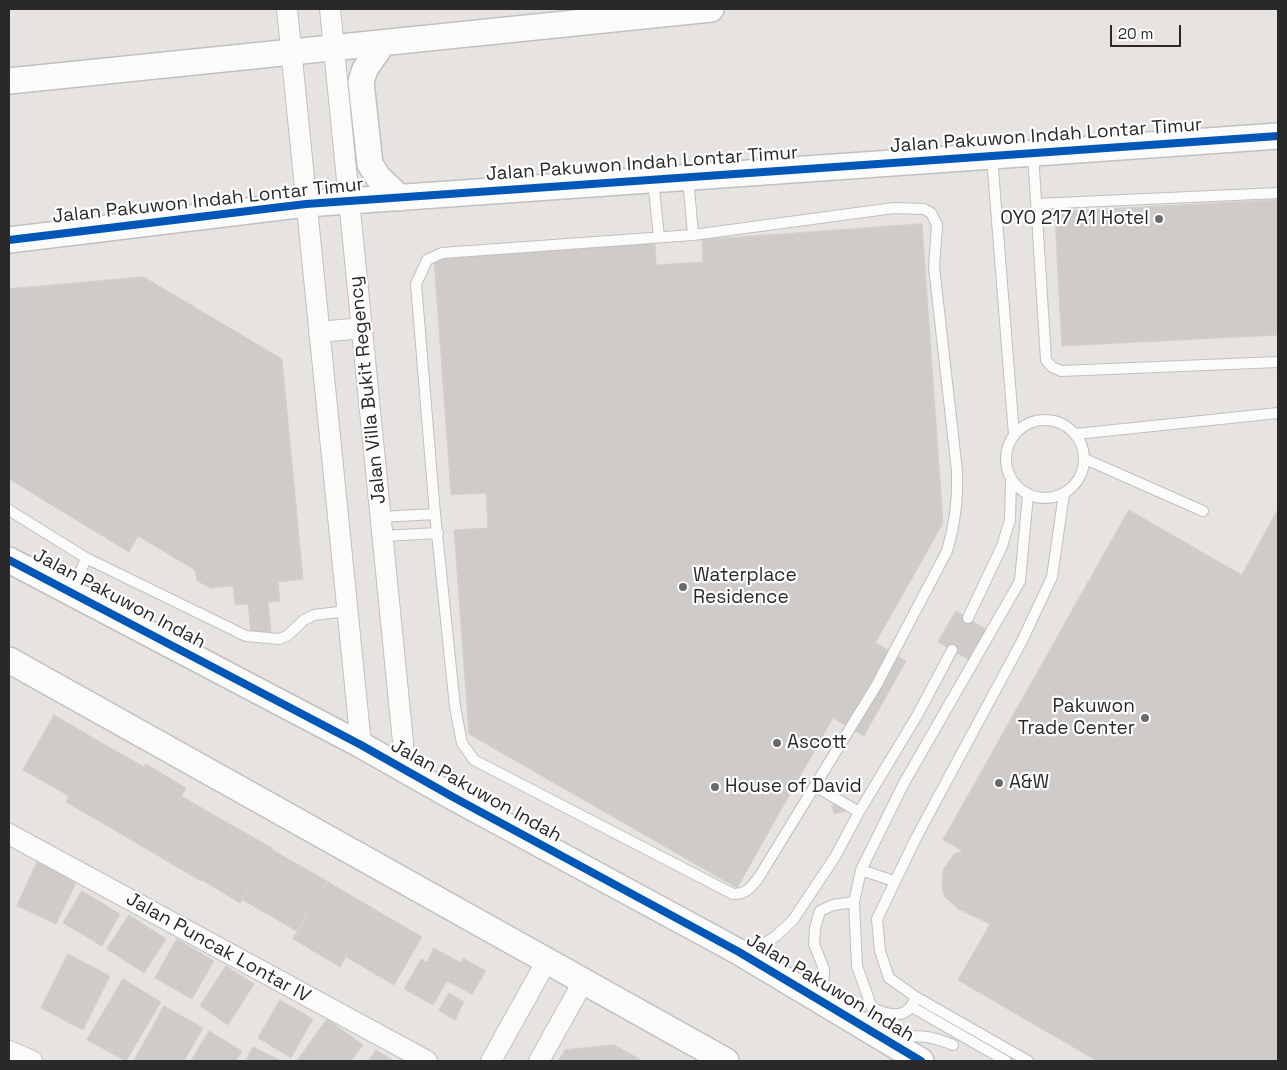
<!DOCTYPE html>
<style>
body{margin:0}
#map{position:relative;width:1287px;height:1070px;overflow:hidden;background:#e7e3e0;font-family:"Space Grotesk",sans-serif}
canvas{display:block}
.frame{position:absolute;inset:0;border:10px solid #292929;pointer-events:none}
.scale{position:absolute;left:1110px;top:25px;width:71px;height:22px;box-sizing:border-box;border:2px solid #292929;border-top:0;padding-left:6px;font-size:15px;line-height:18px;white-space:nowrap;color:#292929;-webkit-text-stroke:4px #fff;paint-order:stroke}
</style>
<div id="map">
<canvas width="1287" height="1070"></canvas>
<div class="frame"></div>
<div class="scale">20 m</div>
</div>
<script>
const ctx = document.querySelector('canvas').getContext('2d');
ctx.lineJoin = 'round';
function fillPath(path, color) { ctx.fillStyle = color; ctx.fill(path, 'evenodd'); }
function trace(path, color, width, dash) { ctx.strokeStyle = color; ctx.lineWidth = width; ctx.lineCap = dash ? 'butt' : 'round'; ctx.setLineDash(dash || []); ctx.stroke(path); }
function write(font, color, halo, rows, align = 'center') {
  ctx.font = font + ' "Space Grotesk",sans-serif'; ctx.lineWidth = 4.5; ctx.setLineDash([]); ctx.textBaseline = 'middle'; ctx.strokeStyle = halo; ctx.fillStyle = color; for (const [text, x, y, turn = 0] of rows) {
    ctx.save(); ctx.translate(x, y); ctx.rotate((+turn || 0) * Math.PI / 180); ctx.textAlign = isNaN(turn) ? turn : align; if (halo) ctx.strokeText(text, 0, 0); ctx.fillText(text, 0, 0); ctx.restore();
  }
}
const building = new Path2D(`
 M1278 200V266L1058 277 1055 212Z
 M922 224 943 523 737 888 469 734 454 530 488 528 486 493 451 495 434 259 655 243 656 265 703 262 702 240Z
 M1278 266V335L1062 346 1058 277Z
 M144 277 282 359 303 579 278 582 280 601 268 602 271 632 251 634 248 604 235 605 233 586 211 588 197 581 195 570 138 536 129 552 9 479V289Z
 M1278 509V596L1242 575Z
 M1129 510 1278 596V1061H1097L958 980 990 924 958 909 945 897 942 888 943 870 954 854 963 851 943 840Z
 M956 611 987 630 969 660 938 642Z
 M876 643 906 661 864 736 833 718Z
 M54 715 100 742 69 796 23 770Z
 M100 742 144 767 109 827 66 802Z
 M146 764 186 788 150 851 109 827Z
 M181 796 233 826 201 881 150 851Z
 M843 803 845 811 834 814 832 806Z
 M233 826 272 848 240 903 202 880Z
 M271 849 327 881 298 932 243 900Z
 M37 862 77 881 56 924 17 906Z
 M327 881 374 909 340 967 293 939Z
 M82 891 120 914 102 946 63 923Z
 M374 909 422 937 394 985 346 957Z
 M129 915 166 939 144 973 107 949Z
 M177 939 214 961 192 999 155 978Z
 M434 948 461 963 463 958 486 971 472 994 447 981 433 1005 404 989 421 959 427 962Z
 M68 954 110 976 83 1030 41 1008Z
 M226 966 254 984 228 1025 200 1006Z
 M123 979 161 1002 126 1061 87 1040Z
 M449 993 464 1002 455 1020 439 1011Z
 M280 1000 313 1019 291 1058 258 1038Z
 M164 1006 203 1028 184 1061H134Z
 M327 1019 363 1045 351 1061H297Z
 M209 1031 242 1051 236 1061H191Z
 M614 1045 643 1061H558L565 1050Z
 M253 1047 282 1061H246Z
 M376 1050 394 1061H369Z`);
fillPath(building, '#cecbc9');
trace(building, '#d2cfcc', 1);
const service = new Path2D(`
 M1033 153 1046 360 1052 367 1061 371 1278 362
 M992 157 1014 435
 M688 177 693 235
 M653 180 659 237
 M1036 204 1278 193
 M894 208 924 209 931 213 937 225 934 267 957 471C958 498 955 525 947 551L876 686 759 877C751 887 747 894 733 894L474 760 462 743 455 707 435 514 416 284 427 260 442 253 693 235Z
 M1006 459a39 39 0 1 1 78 0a39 39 0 1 1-78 0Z
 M1076 434 1278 413
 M1085 459 1203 511
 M9 510 86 558 246 636 279 639 287 636 304 620 314 615 347 611
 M381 517 435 514
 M382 536 438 533
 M72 593 86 558
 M968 618 1002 546 1010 520 1011 479
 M815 786 859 812
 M861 870 894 881
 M742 951 762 945 776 936 793 920 835 857 859 812 918 714 952 650
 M916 997C908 1020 891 1016 872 1008L857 966 854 902 861 870 904 783 1020 581 1028 495
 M820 1001 823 991 824 969 814 944 815 928 820 911 833 905 854 902
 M912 1007 1006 1061
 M893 1040C914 1033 932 1036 953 1045
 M1028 1061 916 997 889 978 880 951 877 919 916 838 1022 641 1052 577 1064 494`);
const minor = new Path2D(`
 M287 9 361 745
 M330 9 406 772
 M319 332 362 328
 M9 834 427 1061
 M9 1051 32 1061
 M491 1061 546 962
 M539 1061 583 982`);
const tertiary = new Path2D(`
 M383 43 365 69 361 82 370 164 378 177 400 198
 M9 81 711 9
 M9 240 306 204 1278 136
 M9 560 361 745 453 797 739 952 921 1061
 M9 660 726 1061`);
trace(service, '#c1c0c0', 12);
trace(minor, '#c1c0c0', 22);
trace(tertiary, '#c1c0c0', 28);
trace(service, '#fbfbfa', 10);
trace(minor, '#fbfbfa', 20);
trace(tertiary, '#fbfbfa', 25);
trace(new Path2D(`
 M9 240 306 204 1278 136
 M9 560 361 745 453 797 739 952 921 1061`), '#0057b8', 8);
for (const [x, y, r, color] of [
 [1159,219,5,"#6c6a69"],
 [683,587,5,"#6c6a69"],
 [1145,718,5,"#6c6a69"],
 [777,743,5,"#6c6a69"],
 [999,783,5,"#6c6a69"],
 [715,787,5,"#6c6a69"]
]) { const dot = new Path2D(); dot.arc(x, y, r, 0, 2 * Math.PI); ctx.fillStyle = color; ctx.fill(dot); trace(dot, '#fff', 2); }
write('19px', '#292929', '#fff', [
 ["Jalan Pakuwon Indah Lontar Timur",1046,136,-4],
 ["Jalan Pakuwon Indah Lontar Timur",642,164,-4],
 ["Jalan Pakuwon Indah Lontar Timur",208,201,-6],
 ["Jalan Villa Bukit Regency",368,390,-96],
 ["Jalan Pakuwon Indah",119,599,28],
 ["Jalan Pakuwon Indah",476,791,29],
 ["Jalan Puncak Lontar IV",218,948,29],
 ["Jalan Pakuwon Indah",830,988,31]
]);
write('19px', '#292929', '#fff', [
 ["OYO 217 A1 Hotel",1149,219,"right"],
 ["Waterplace",693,576],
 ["Residence",693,598],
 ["Pakuwon",1135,707,"right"],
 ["Trade Center",1135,729,"right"],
 ["Ascott",787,743],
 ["A&W",1009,783],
 ["House of David",725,787]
], 'left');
</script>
